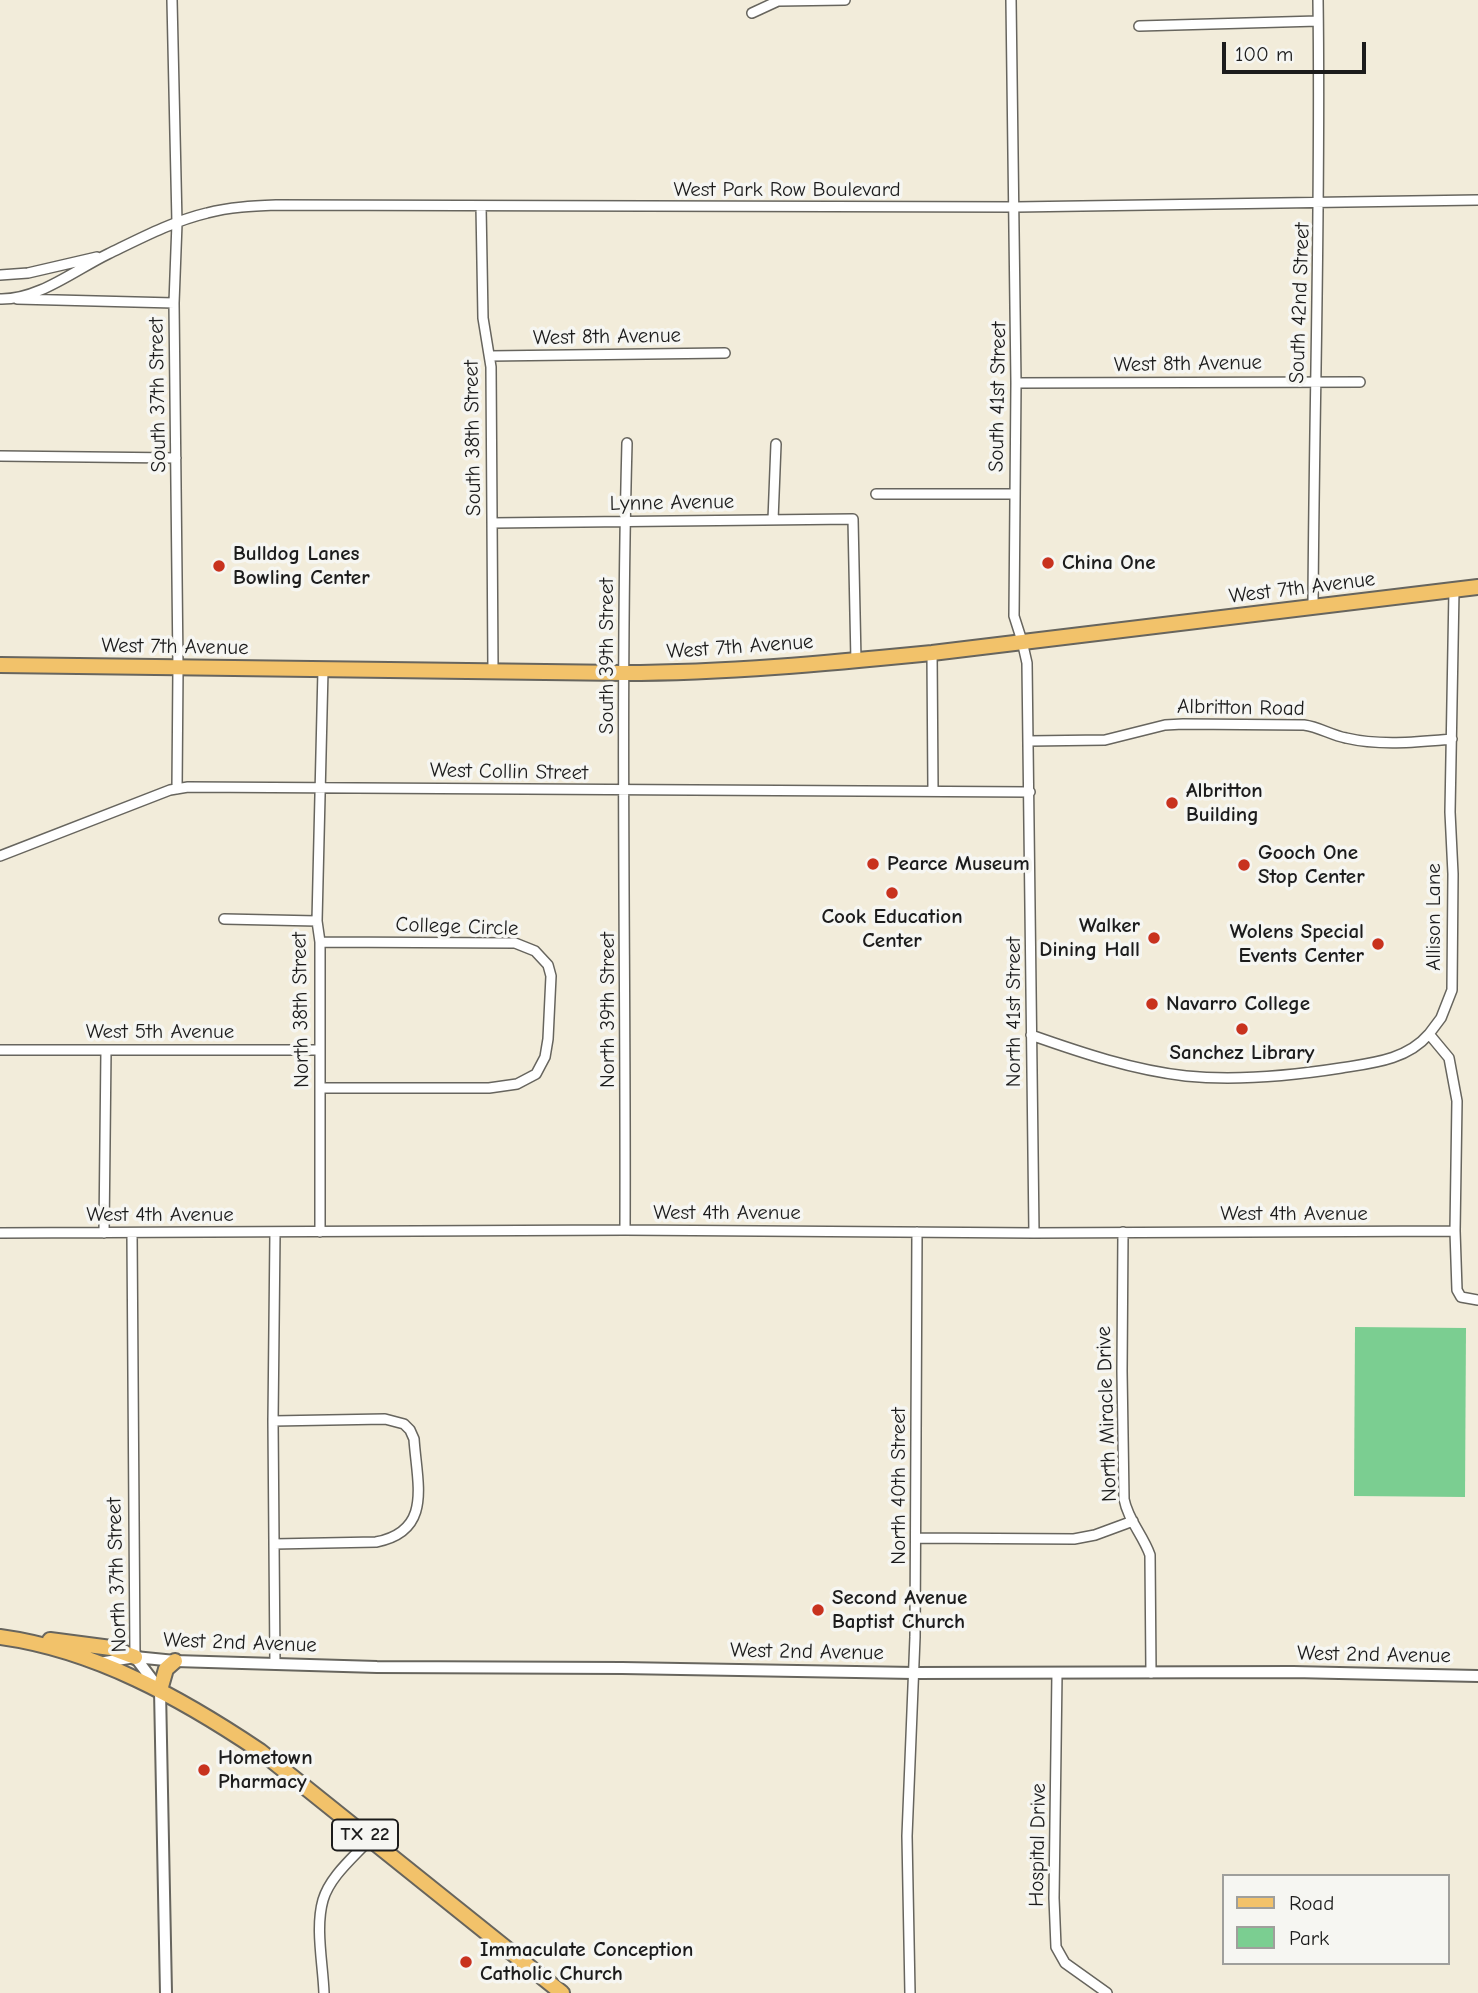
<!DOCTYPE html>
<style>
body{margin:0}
#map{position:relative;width:1478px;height:1993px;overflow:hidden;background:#f2ecda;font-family:"Comic Neue",sans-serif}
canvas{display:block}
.legend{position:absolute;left:1222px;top:1874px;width:228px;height:91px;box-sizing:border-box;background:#f6f6f2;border:2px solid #9f9f9c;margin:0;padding:9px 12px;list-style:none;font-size:21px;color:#1c1c1c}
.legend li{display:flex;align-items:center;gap:14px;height:35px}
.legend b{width:35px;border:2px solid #9f9f9c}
.scale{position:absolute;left:1222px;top:42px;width:144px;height:32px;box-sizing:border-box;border:4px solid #1c1c1c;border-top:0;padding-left:9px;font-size:21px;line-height:24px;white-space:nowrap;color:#1c1c1c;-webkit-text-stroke:5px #f6f6f2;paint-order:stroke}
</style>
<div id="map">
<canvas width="1478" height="1993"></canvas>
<ul class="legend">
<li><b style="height:9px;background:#f2c26a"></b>Road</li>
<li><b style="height:19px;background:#7bce91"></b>Park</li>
</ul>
<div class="scale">100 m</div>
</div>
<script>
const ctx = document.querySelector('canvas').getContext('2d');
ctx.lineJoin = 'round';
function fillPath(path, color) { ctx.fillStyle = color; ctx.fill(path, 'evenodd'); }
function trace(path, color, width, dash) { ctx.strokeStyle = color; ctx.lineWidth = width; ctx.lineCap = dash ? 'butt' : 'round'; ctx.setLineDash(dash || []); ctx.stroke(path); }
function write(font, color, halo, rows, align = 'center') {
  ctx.font = font + ' "Comic Neue",sans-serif'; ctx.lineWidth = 7; ctx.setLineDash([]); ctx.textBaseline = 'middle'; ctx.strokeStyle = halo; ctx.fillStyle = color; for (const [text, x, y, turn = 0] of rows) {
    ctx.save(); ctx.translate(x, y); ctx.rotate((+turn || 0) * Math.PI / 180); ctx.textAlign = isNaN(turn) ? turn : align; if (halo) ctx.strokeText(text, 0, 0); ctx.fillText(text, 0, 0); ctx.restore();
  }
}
fillPath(new Path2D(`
 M1355 1327 1466 1328 1465 1497 1354 1496Z`), '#7bce91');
const minor = new Path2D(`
 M172 0 177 223 174 303 178 668 177 789
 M1011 0 1016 383 1014 616 1022 641 1027 663 1034 1233
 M752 13 778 1 845 0
 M1139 26 1318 21
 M481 206 483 318 491 367 493 670
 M0 275 28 273 97 257
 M0 299C38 300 75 270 108 254 139 239 173 221 207 213 230 207 253 206 276 205L1016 207 1478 200
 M17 299 174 303
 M490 356 725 353
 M1016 383 1360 382
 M0 456 176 458
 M876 494H1014
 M773 520 776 444
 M492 523 853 519 856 661
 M1454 590 1450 812 1453 874 1452 990 1441 1018 1429 1034 1449 1058 1457 1101 1455 1231 1457 1290 1461 1297 1478 1300
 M1313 608C1314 405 1321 203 1318 0
 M932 653 933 790
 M1029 741 1105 740 1165 725 1183 724 1304 725C1319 727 1331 735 1346 738 1380 746 1418 742 1452 739
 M0 856 170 790 188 787 1030 792
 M224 919 317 921
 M1031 1035C1082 1053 1133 1070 1186 1076 1238 1081 1290 1076 1341 1068 1372 1063 1407 1060 1429 1034
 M0 1050H320
 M320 1088H489L517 1084 536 1074 545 1057 548 1039 551 976 548 965 535 951 515 943 320 942
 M625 1230C626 968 620 705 627 443
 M320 1232V942L317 921 323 670
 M1123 1232 1122 1371 1124 1499C1128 1520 1143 1535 1150 1555L1151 1673
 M0 1233 625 1230 1034 1233 1455 1231
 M104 1233 106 1050
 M132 1233 135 1657
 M275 1233 273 1421 275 1664
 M273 1421 385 1419 404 1424 410 1430 414 1439C417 1484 433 1531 376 1542L274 1544
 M916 1538 1074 1539 1095 1535 1133 1521
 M1057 1673 1054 1898 1056 1947 1065 1963 1107 1993
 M324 1993C323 1964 315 1928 323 1900 330 1876 354 1857 370 1839
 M910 1993 907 1836 915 1637 917 1232`);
const tertiary = new Path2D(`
 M135 1657 160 1690 166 1993
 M99 1663 135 1657 175 1661 377 1667 622 1668 914 1673 1293 1672 1478 1676`);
const primary = new Path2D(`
 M0 665 623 673C726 673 830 663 932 653L1478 587
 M0 1637C95 1650 181 1698 260 1751L562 1993
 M50 1640 111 1648 135 1657
 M160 1690 166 1669 175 1661`);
trace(minor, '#67655e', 12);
trace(tertiary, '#67655e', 14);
trace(primary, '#67655e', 18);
trace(minor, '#fff', 9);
trace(tertiary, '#fff', 10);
trace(primary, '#f2c26a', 14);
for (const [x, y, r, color] of [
 [1048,563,7,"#c8321e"],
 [219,566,7,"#c8321e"],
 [1172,803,7,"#c8321e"],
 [873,864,7,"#c8321e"],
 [1244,865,7,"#c8321e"],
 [892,893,7,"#c8321e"],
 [1154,938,7,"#c8321e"],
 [1378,944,7,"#c8321e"],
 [1152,1004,7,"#c8321e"],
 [1242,1029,7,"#c8321e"],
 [818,1610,7,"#c8321e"],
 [204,1770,7,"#c8321e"],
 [466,1962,7,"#c8321e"]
]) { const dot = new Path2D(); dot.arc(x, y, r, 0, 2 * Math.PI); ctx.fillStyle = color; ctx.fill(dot); trace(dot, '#f6f6f2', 2.5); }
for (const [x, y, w] of [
 [365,1835,66]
]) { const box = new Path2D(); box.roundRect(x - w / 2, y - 15.5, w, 31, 5); ctx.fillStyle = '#f6f6f2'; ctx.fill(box); trace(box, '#1c1c1c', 2); }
write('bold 19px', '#1c1c1c', null, [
 ["TX 22",365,1835]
]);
write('21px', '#1c1c1c', '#f6f6f2', [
 ["West Park Row Boulevard",787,190],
 ["South 42nd Street",1300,303,-88],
 ["West 8th Avenue",607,337,-1],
 ["West 8th Avenue",1188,364,-1],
 ["South 37th Street",158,395,-91],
 ["South 41st Street",998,397,-89],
 ["South 38th Street",473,438,-91],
 ["Lynne Avenue",672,503,-1],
 ["West 7th Avenue",1302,588,-7],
 ["West 7th Avenue",175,647,1],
 ["West 7th Avenue",740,647,-4],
 ["South 39th Street",607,656,-90],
 ["Albritton Road",1241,708,1],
 ["West Collin Street",509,772,1],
 ["Allison Lane",1434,917,-90],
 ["College Circle",457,927,2],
 ["North 38th Street",301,1010,-91],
 ["North 39th Street",608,1010,-90],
 ["North 41st Street",1014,1012,-90],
 ["West 5th Avenue",160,1032],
 ["West 4th Avenue",727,1213],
 ["West 4th Avenue",1294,1214],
 ["West 4th Avenue",160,1215],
 ["North Miracle Drive",1107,1414,-92],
 ["North 40th Street",899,1486,-90],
 ["North 37th Street",117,1575,-92],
 ["West 2nd Avenue",240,1643,2],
 ["West 2nd Avenue",807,1652,1],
 ["West 2nd Avenue",1374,1655,1],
 ["Hospital Drive",1038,1845,-89]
]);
write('bold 21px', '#1c1c1c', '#f6f6f2', [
 ["Bulldog Lanes",233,554],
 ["Bowling Center",233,578],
 ["China One",1062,563],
 ["Albritton",1186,791],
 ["Building",1186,815],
 ["Gooch One",1258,853],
 ["Stop Center",1258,877],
 ["Pearce Museum",887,864],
 ["Cook Education",892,917,"center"],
 ["Center",892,941,"center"],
 ["Walker",1140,926,"right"],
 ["Dining Hall",1140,950,"right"],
 ["Wolens Special",1364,932,"right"],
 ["Events Center",1364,956,"right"],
 ["Navarro College",1166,1004],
 ["Sanchez Library",1242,1053,"center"],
 ["Second Avenue",832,1598],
 ["Baptist Church",832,1622],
 ["Hometown",218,1758],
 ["Pharmacy",218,1782],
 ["Immaculate Conception",480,1950],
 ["Catholic Church",480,1974]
], 'left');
</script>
